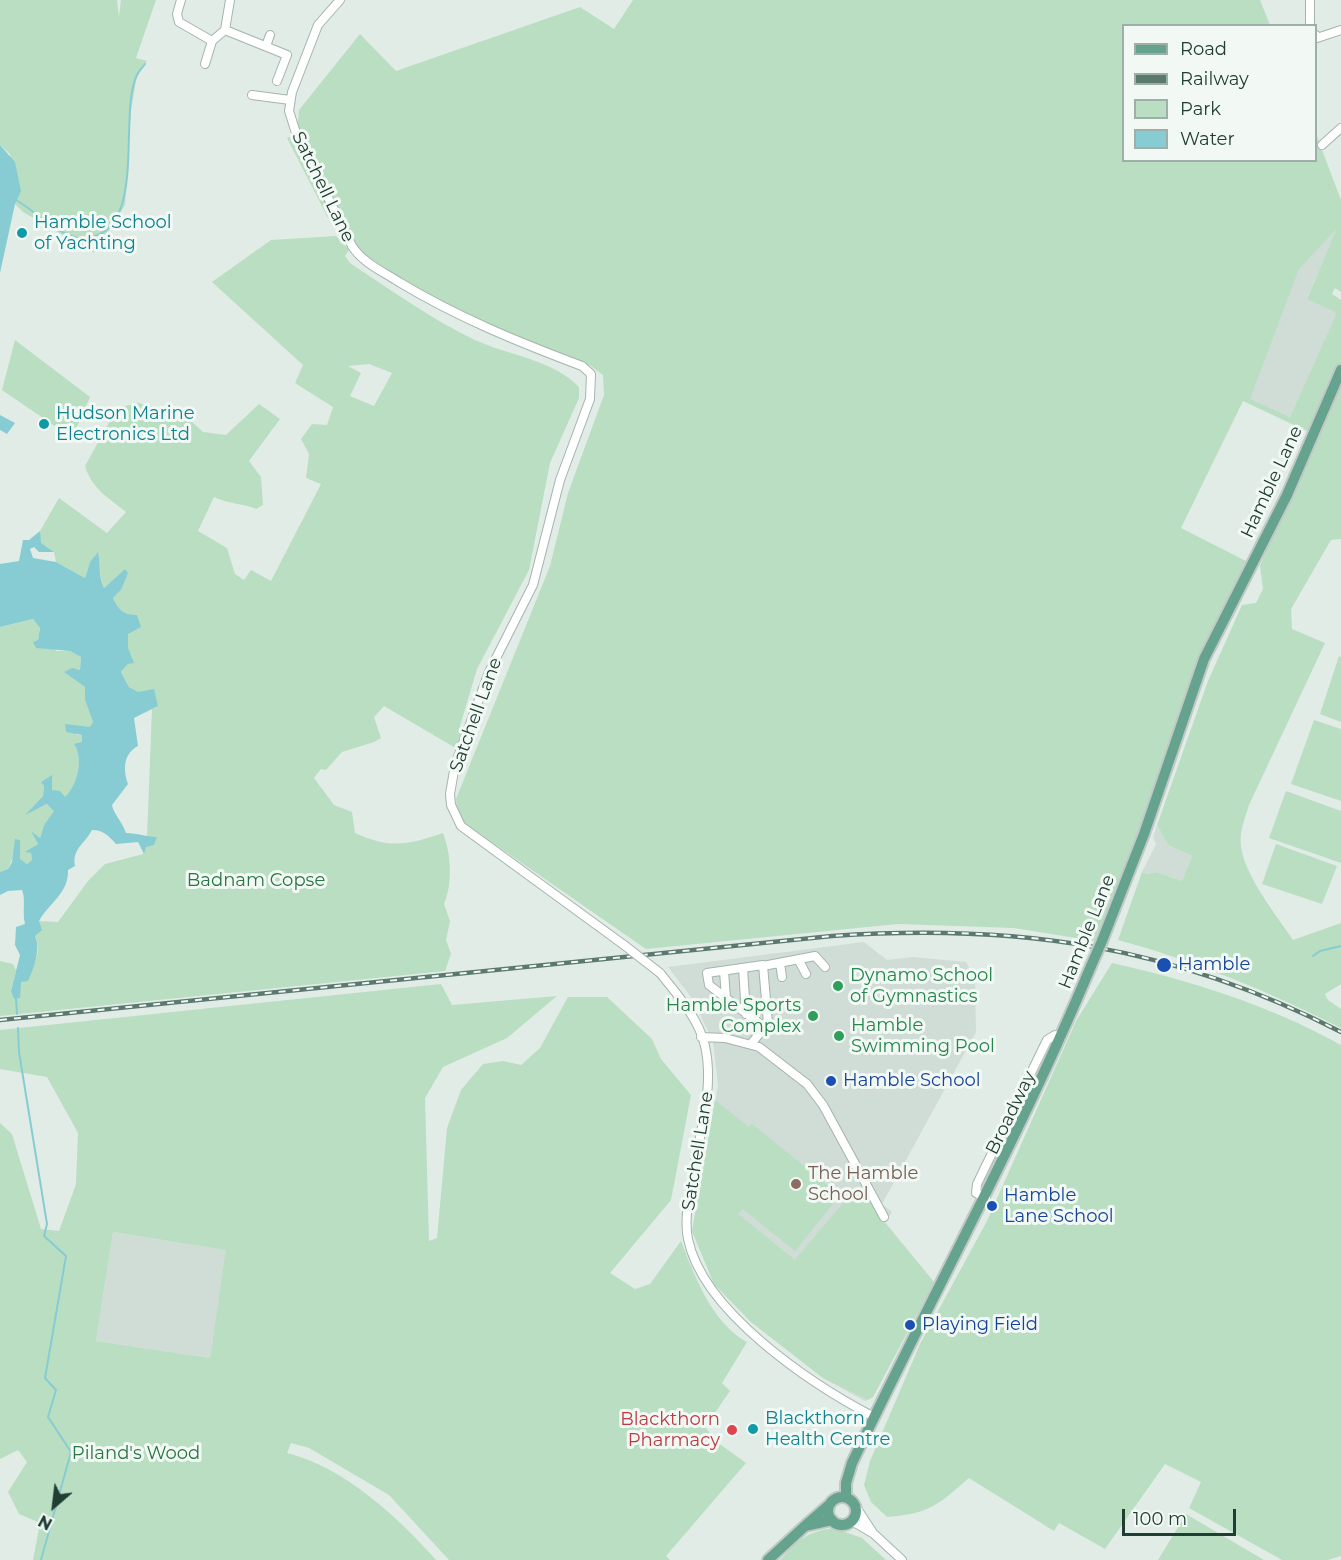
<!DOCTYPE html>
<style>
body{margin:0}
#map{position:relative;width:1341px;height:1560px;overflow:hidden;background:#e1ece7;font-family:Montserrat,sans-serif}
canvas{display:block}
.legend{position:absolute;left:1122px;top:24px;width:195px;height:138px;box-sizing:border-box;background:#f2f9f5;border:2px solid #9eaea8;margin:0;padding:8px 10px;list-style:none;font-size:18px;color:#213e34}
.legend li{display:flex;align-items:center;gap:12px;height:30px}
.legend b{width:30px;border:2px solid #9eaea8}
.north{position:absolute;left:24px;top:1476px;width:60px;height:60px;-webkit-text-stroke:4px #f2f9f5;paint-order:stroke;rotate:208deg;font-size:16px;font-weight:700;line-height:24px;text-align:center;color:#213e34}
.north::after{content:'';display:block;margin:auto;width:21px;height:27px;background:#213e34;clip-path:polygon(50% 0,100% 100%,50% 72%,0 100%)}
.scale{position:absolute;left:1122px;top:1509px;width:114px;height:27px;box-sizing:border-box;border:3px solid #213e34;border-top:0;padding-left:8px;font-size:18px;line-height:21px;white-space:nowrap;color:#213e34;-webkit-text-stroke:4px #f2f9f5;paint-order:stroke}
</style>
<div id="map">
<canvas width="1341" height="1560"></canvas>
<ul class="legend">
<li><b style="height:8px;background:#65a38f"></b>Road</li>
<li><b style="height:8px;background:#5b796f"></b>Railway</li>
<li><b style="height:16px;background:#badec1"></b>Park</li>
<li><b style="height:16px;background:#88ccd3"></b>Water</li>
</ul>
<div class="north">N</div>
<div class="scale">100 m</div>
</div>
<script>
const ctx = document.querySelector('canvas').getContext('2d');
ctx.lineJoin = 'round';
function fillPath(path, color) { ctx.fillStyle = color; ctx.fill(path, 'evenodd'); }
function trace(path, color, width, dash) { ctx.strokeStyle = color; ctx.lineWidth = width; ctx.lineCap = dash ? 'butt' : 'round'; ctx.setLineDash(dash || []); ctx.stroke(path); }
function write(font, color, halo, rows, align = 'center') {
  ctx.font = font + ' Montserrat,sans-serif'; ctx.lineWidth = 6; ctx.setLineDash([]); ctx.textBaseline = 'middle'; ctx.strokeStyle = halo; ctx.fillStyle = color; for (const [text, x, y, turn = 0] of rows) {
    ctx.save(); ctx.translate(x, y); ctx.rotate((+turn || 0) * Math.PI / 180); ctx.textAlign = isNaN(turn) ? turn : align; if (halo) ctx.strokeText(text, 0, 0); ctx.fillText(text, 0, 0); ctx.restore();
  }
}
fillPath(new Path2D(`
 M1318 216 1338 227 1307 298 1338 313 1290 417 1249 399Z
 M1157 825 1168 845 1192 856 1182 881 1156 872 1148 874 1142 872 1156 844 1153 837Z
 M864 942 887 960 913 957 966 962 975 978 976 1032 882 1204 892 1212 885 1222 934 1282 873 1397 865 1401 823 1378 751 1322 714 1284 692 1231 718 1086 713 1041 691 997 668 967Z
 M113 1232 227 1250 210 1358 96 1341Z`), '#d0dcd6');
fillPath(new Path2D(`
 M0 0H117L119 17 121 0H156L136 58 147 61 137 75 131 110 125 205 94 253 23 212 15 204 10 154 0 145Z
 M633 0H1260L1270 25 1124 26V160H1316V134L1341 200V292L1335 288 1332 294 1341 300V539L1331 540 1291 609 1292 629 1325 643 1249 805C1245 818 1239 832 1241 846 1244 875 1277 916 1293 940L1341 923V984L1325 994 1328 1000 1341 1009V1028C1269 992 1196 961 1118 940L1142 872 1148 874 1156 872 1182 881 1192 856 1168 845 1157 825 1208 681 1242 605 1256 603 1263 589 1260 566 1313 434 1243 401 1181 528 1246 561C1215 619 1194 680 1172 742 1147 809 1121 877 1094 941L1014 928 898 924 646 949 464 823 457 810 456 799 550 566 568 493 604 395 603 375 591 366 508 336 438 302 362 253 340 226 328 218 287 138 297 133 299 110 360 34 396 71 580 7 614 29ZM1337 228 1307 299 1337 313 1290 417 1250 399 1299 269Z
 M336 236 349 250 345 256 350 263C391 290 431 319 475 340 510 356 552 359 579 387V398L550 463 529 570 477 669 460 726 468 733 459 750 384 706 374 717 381 738 374 742 342 752 326 770 321 769 314 778 334 805 352 812 355 833C390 849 407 845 443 833 451 854 453 883 444 904L450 921 446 940 451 954 445 971 0 1016V961L13 964 16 970 11 991C27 977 45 958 35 936L39 921 58 922 88 881 105 864 143 854 146 847 157 837H147L152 709 158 706 129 687 121 672 128 664V634L136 629 117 607 113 598 121 590 125 569 104 588C99 575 101 566 98 553L90 562 85 578 56 562 54 552 40 543V531L59 498 107 533 126 512C109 498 92 489 85 466L117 408 138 403 154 407 192 422 203 432 226 435 259 404 280 419 249 461 261 477 263 505 256 509C242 503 228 504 214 497L198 531 227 548 235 574 244 580 251 570 271 581 321 484 306 478 309 454 301 439 312 424 327 425 333 407 295 383 303 365 212 282 271 240ZM369 364 392 373 374 406 350 396 361 373 348 366Z
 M15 340 90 397 76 429 68 435 2 390Z
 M33 619 40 628 38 640 57 651H70L81 657 80 670 72 669 65 672 85 687V700L93 722 91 727 76 735H82V742L77 748C82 763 76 787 65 798L52 790 51 776 41 782 44 785 43 796 27 813 48 804 55 811 44 825 40 838 32 832 38 844 27 852 31 853 32 860 27 864 19 859 20 840 8 869 0 872V627Z
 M1339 656 1341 657V722L1320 714Z
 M1314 720 1341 729V801L1291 784Z
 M1286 791 1341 811V863L1269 838Z
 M1276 844 1337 866 1322 904 1262 884Z
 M1112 963C1192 981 1269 1005 1341 1045V1556L1328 1560H1282L1189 1508 1201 1482 1165 1464 1105 1549 1059 1523 1054 1531 969 1478C938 1505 929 1514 887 1517L871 1502 864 1485 870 1461 920 1344 987 1221 1076 1021Z
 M441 984 452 1005 557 996 507 1038 443 1067 425 1098 429 1241 437 1238 447 1128 461 1090 483 1064 503 1061 521 1065 540 1048 568 997H607L652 1039 661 1059 691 1095 671 1200 610 1273 635 1289 650 1284 681 1241C695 1277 712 1323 747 1342L722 1383 730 1391 705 1427 717 1442 746 1463 666 1556 670 1560H449L389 1495 309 1448 291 1443 287 1453C344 1467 398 1517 436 1560H33L40 1523 19 1514 8 1492 27 1462 18 1450 0 1459V1123L12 1134 41 1229 59 1231 76 1184 78 1133 47 1077 0 1069V1030ZM113 1232 226 1250 210 1358 96 1341Z
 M715 1100 749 1127 752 1124 840 1195 795 1251 743 1209 738 1214 795 1260 845 1201 862 1189 884 1222 934 1282 873 1397 868 1400 823 1378 751 1322 714 1284 692 1231Z
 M1186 1514 1264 1560H1158Z
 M834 1528 862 1538 886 1560H780C799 1540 805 1532 834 1528Z`), '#badec1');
fillPath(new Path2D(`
 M0 145 15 162 21 191 15 204 0 273Z
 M0 415 15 423 7 434 0 430Z
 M40 531 41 543 54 552H39L34 547 30 549 33 558 56 562 85 578 90 562 98 552C101 565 98 575 104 588L125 569 128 573 121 590 113 598C119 611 124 615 137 615L141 627 128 634V648L134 663 128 664 121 672 129 687 138 692 154 689 158 706 134 718 138 746C123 754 123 770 128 784L112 805C114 815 122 821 126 833 138 833 146 837 157 837L154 845 146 847 144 854 138 842 116 844C109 836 103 830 92 830 85 844 72 848 75 866L68 870C69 893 49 903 39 921L42 930 35 936C41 949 34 968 28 981L21 982 20 998 14 999 11 991 20 955 15 945 16 927 25 924C22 912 26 900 22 890L8 891 0 895V872L8 869 12 862 15 839 20 840V859L27 864 32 860 31 853 25 852 38 844 31 831 40 838 44 825 54 811 47 804 25 815 43 796 44 786 41 782 52 775V790L60 791 65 797C77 786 84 758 74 744L82 742V735L66 732 65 724 90 727 93 722 85 700V687L64 672 72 668 80 670 81 657 70 651 36 648 33 642 38 640 40 628 33 619 0 627V564L19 561 23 540H29Z`), '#88ccd3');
trace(new Path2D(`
 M16 200C37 212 53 232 78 238 82 239 86 238 91 237 147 226 118 113 137 75 139 71 143 67 145 64
 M1313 956 1320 951 1341 946
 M16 998 17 1014
 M18 1028 19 1052 47 1224 44 1236 66 1256 45 1378 56 1390 48 1417 71 1452 41 1560`), '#88ccd3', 2);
const minor = new Path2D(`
 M181 0 177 14 179 22 212 41
 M340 0 318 25 292 92 289 111 296 133 352 246C363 263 382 271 399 282 457 317 518 342 582 366L591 374 590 399 560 480 533 585 489 672 455 765 450 794 451 805 461 826 624 945
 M1310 0V26
 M225 30 287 55 277 81
 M1316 35 1317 38 1341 30
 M266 46 270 35
 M205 64 212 41 225 30 230 0
 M252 95 290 100
 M1322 145 1341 128
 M798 959 806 974
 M780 963 782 977
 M763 966 815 956 825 967
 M743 968 746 1014
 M724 971 726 998
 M660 973C677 994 699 1019 705 1046 715 1090 698 1137 692 1181 689 1200 684 1220 688 1239 703 1312 811 1384 874 1417
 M701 1037 725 1038 759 1047 807 1084 823 1105 884 1217
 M751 1044 768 1023 763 965 707 973 709 985 764 1027
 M986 1198 976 1193 977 1184 1047 1040 1055 1035 1061 1038
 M856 1507 873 1533
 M852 1521 874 1534 902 1560`);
const major = new Path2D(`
 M1102 941 1144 834 1204 659 1287 495 1341 370
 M828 1511a14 14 0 1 1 28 0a14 14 0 1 1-28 0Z
 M846 1497V1483L852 1463C931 1297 1020 1136 1091 966
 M806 1525 830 1504
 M768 1560 805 1526 832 1520`);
trace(minor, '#a4b4ae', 10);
trace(major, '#c1c9c6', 14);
trace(minor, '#fff', 8);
trace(major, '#65a38f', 10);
const rail = new Path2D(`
 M0 1020 832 936C1019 923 1173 946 1341 1032`);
trace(rail, '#5b796f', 4.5);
trace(rail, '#f2f9f5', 2, [7]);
const minorBridge = new Path2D(`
 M624 945 660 973`);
const majorBridge = new Path2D(`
 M1091 966 1102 941`);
trace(minorBridge, '#a4b4ae', 10, []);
trace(majorBridge, '#c1c9c6', 14, []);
trace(minorBridge, '#fff', 8);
trace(majorBridge, '#65a38f', 10);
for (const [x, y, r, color] of [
 [22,233,6,"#0f9aa8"],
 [44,424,6,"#0f9aa8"],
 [1164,965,8,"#1a4fb4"],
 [838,986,6,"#2e9e5b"],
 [813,1016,6,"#2e9e5b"],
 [839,1036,6,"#2e9e5b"],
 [831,1081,6,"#1a4fb4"],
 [796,1184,6,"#8d6e63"],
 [992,1206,6,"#1a4fb4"],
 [910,1325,6,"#1a4fb4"],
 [753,1429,6,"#0f9aa8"],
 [732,1430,6,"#e0444e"]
]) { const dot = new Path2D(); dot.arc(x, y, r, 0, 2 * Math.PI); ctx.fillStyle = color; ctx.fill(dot); trace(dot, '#f2f9f5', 2); }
write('18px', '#213e34', '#f2f9f5', [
 ["Satchell Lane",323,187,64],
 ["Hamble Lane",1272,482,-65],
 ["Satchell Lane",476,715,-70],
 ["Hamble Lane",1087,932,-68],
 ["Broadway",1011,1113,-64],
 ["Satchell Lane",698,1151,-81]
]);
write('18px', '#0d838f', '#f2f9f5', [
 ["Hamble School",34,223],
 ["of Yachting",34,244],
 ["Hudson Marine",56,414],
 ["Electronics Ltd",56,435],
 ["Blackthorn",765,1419],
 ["Health Centre",765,1440]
], 'left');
write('18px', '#2a7642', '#f2f9f5', [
 ["Badnam Copse",256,881],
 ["Piland's Wood",136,1454]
]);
write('18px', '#164399', '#f2f9f5', [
 ["Hamble",1178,965],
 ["Hamble School",843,1081],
 ["Hamble",1004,1196],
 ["Lane School",1004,1217],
 ["Playing Field",922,1325]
], 'left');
write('18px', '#27864d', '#f2f9f5', [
 ["Dynamo School",850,976],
 ["of Gymnastics",850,997],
 ["Hamble Sports",801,1006,"right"],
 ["Complex",801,1027,"right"],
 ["Hamble",851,1026],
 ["Swimming Pool",851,1047]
], 'left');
write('18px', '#785e54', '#f2f9f5', [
 ["The Hamble",808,1174],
 ["School",808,1195]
], 'left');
write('18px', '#be3a42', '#f2f9f5', [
 ["Blackthorn",720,1420],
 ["Pharmacy",720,1441]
], 'right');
</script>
